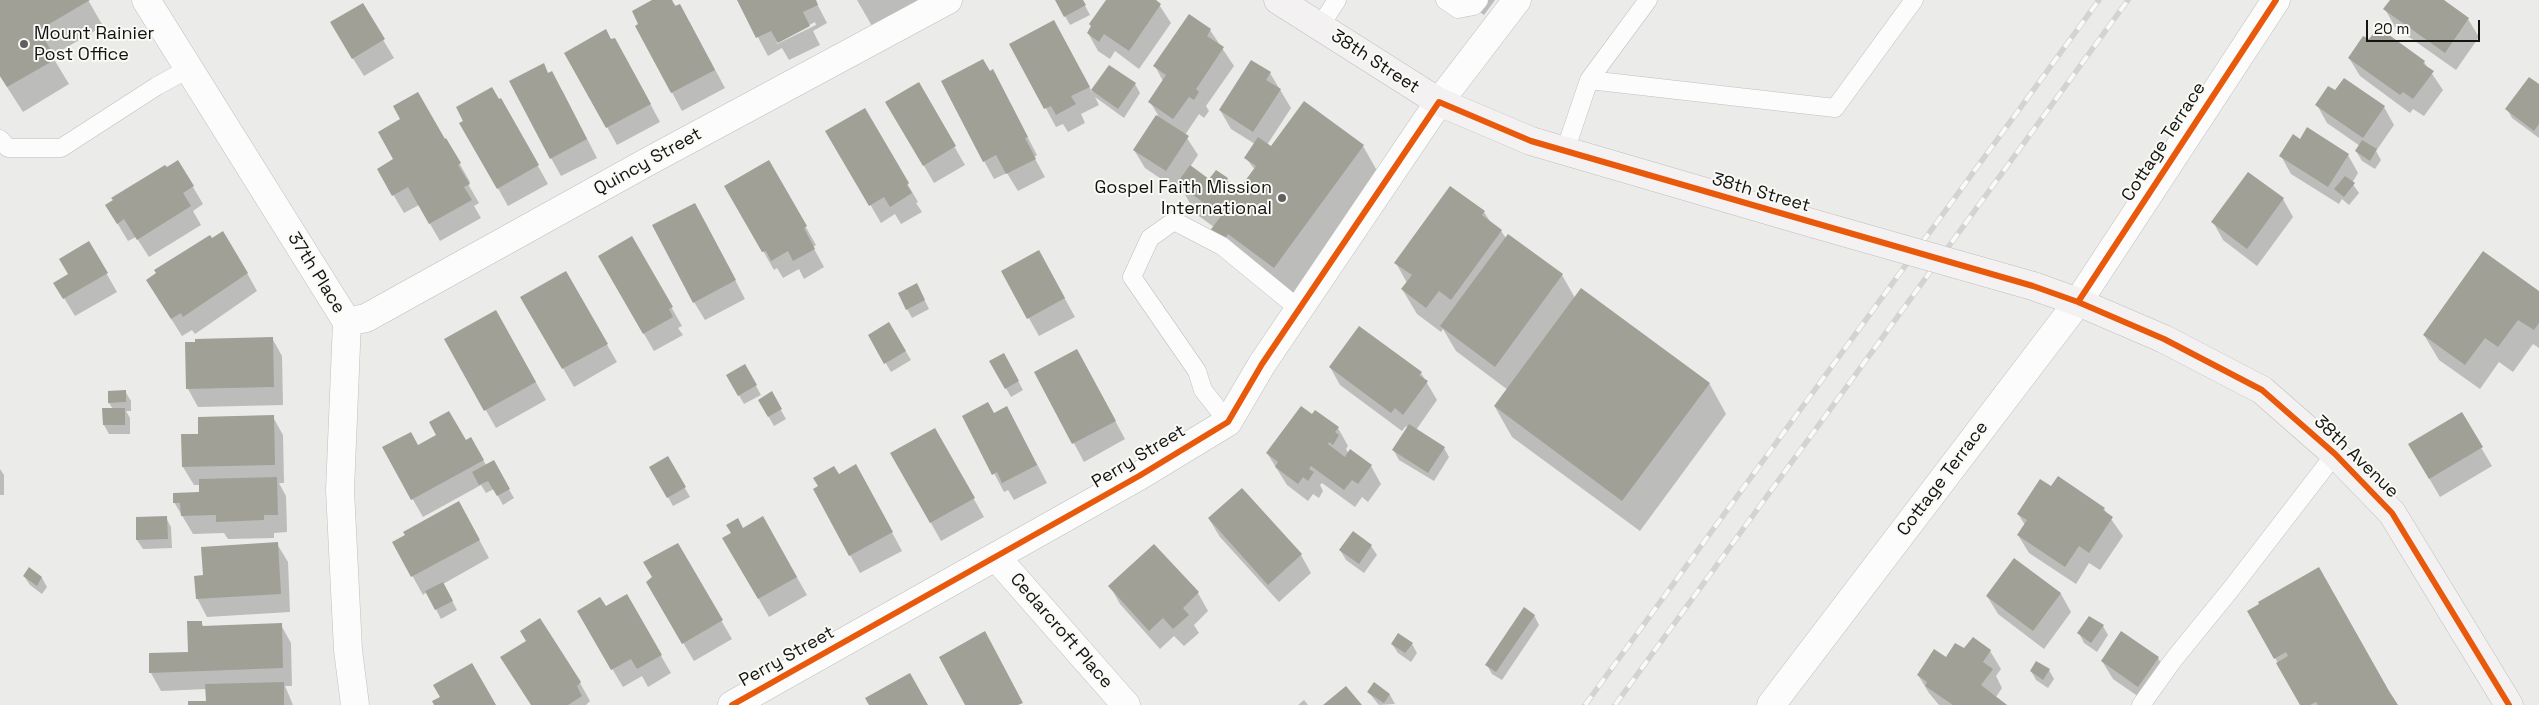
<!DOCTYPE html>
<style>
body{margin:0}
#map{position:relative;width:2539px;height:705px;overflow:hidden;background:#ebebe9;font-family:"Space Grotesk",sans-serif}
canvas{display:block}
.scale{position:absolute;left:2366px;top:20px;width:114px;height:22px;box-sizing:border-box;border:2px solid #131311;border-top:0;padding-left:6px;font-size:15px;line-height:18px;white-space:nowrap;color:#131311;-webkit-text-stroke:4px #f9f9f5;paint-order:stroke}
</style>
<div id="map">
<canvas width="2539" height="705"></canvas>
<div class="scale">20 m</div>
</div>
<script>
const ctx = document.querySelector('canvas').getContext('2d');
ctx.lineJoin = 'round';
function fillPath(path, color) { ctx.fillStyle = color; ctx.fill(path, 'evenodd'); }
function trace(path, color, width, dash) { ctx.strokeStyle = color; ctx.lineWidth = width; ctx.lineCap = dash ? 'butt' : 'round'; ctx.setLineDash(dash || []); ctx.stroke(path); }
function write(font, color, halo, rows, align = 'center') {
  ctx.font = font + ' "Space Grotesk",sans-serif'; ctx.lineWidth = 4; ctx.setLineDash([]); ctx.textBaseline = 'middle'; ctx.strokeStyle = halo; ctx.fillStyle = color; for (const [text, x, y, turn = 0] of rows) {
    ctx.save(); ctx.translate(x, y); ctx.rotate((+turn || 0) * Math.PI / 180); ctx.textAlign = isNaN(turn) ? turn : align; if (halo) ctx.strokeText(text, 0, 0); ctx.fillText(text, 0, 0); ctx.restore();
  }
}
fillPath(new Path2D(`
 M0 0H88L103 26 52 56 69 84 23 112 0 76Z
 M655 0H671L690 23 725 88 682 111 637 27Z
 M738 0H815L827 23 813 31 820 45 789 60 782 48 768 56ZM815 22 816 25 777 44V42Z
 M857 0H919L872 26Z
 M1056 0H1082L1090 15 1070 25Z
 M1107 0H1156L1171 23 1139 69 1115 51 1110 59 1098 51 1088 33Z
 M1463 0H1495L1484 15Z
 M2391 0H2442L2468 19 2479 37 2456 70 2395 27 2385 9Z
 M362 5 394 58 364 76 342 41Z
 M1210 30 1234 66 1206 106 1209 111 1204 118 1199 114 1185 135 1198 155 1190 167 1210 181 1227 179 1236 195 1255 170 1246 158 1255 144 1231 129 1220 110 1270 73 1291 108 1267 145 1271 148 1363 146 1380 176 1291 297 1246 264 1214 227 1196 214 1179 184 1176 189 1145 168 1134 150 1158 115 1150 102 1163 81 1155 66Z
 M1064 40 1092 92 1109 66 1135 84 1140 93 1124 118 1095 97 1099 105 1081 114 1085 123 1068 132 1063 124 1056 127 1011 44Z
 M611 41 625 57 660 122 617 145 566 53Z
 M2349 58 2424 62 2443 90 2424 116 2413 109 2410 113 2360 76Z
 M993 71 1037 155 1034 157 1045 177 1018 191 1007 173 994 179 984 161 990 72Z
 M918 84 965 165 934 183 887 102Z
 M2539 86V138L2512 118 2507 109Z
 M562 90 597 158 561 176 551 158Z
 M2335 92 2384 107 2394 125 2376 151 2381 160 2375 169 2362 161 2356 151 2360 146 2327 123 2317 105Z
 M501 100 548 184 508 206 461 123Z
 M864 110 918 202 916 203 922 212 901 224 895 214 881 223 827 131Z
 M446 140 470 182 468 184 479 203 474 206 481 218 440 241 419 205 404 213 378 169Z
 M2300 140 2348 155 2358 173 2352 183 2359 193 2349 205 2342 199 2339 204 2291 174 2281 156Z
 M769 162 816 245 813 247 824 267 804 279 799 269 783 278 777 268 774 270 726 186Z
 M193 187 203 204 193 211 201 225 149 257 136 237 128 241 107 206Z
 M2283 199 2293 217 2257 266 2223 240 2213 222Z
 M1484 212 1491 223 1501 231 1506 238 1562 275 1575 298 1709 383 1726 414 1640 531 1512 437 1495 407 1508 390 1456 351 1443 329 1441 332 1417 314 1402 289 1407 283 1396 263Z
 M705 222 745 299 705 320 694 302Z
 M632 238 682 326 678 328 683 335 654 351 599 257Z
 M89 243 117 292 75 316 55 283 70 274Z
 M1049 270 1075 317 1039 336 1002 271Z
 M565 272 617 362 574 387 522 298Z
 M247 273 257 291 195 334 192 330 182 336 158 298 157 274Z
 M921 293 929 309 912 318 907 309Z
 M2539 293V348L2533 344 2513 372 2499 362 2480 389 2439 360 2424 335Z
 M496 312 546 400 496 428 446 340Z
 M889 324 911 360 891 372 869 335Z
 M272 338 282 356 283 405 198 407 188 389Z
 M991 362 1009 364 1023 390 1011 397Z
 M745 366 761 395 744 404 728 376Z
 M1330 367 1421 373 1437 400 1416 430 1444 448 1449 457 1434 481 1399 460 1394 451 1408 428 1406 426 1402 431 1340 385Z
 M1087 369 1125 439 1084 462 1036 372Z
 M125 391 131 401V411H126L130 418V434H109L104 425 113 409 109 403V392Z
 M771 393 786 419 774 426 759 400Z
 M994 414 1017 426 1047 483 1014 500 1008 490 1004 492 964 416Z
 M2461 414 2492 466 2440 497 2409 444Z
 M1312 416 1338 428 1348 446 1346 449 1349 454 1371 466 1381 484 1368 502 1362 497 1355 507 1322 483 1320 485 1323 491 1319 498 1313 494 1308 501 1287 485 1267 453Z
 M273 417 283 435 284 483H279L286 496 287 532 274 533V538L228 539 224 533 193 534 174 502 200 493V485H194L183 467 182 435H199Z
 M935 430 984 517 941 541 892 453Z
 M471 438 486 465 493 462 514 498 503 505 494 489 486 493 481 485 423 517 383 448 465 441Z
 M668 458 690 497 673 506 651 467Z
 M0 469 4 475V495H0Z
 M866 484 902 551 860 573 814 490Z
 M2051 488 2104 509 2123 536 2100 570 2089 563 2076 584 2029 553 2018 535 2025 525 2018 514Z
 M137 518H166L171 527 172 548 143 549 137 540Z
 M763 518 807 595 769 617 724 538Z
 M1209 519 1301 555 1311 573 1279 602 1220 537Z
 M469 521 489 558 443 584 457 610 441 619 427 592 423 595 394 543Z
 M1353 533 1371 546 1377 555 1364 573 1346 560 1340 550Z
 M277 544 288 562 290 612 207 617 197 598 204 576Z
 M677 545 732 639 694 661 647 582 654 578Z
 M2014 560 2061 594 2071 612 2044 649 1998 614 1987 596Z
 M29 569 42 578 47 587 42 594 30 585 24 576Z
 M1110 586 1198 593 1208 611 1194 625 1199 633 1184 646 1174 636 1160 649 1120 604Z
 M626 596 671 673 648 687 642 676 623 687 578 611 605 608Z
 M2249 612 2397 705H2302Z
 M1534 615 1539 625 1502 680 1492 674 1487 665Z
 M201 622 204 627 281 625 291 643 292 686H285L293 705H190L207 702V689L161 691 151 673 190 653Z
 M2103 626 2108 635 2097 652 2084 643 2079 633Z
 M1392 644H1412L1417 653 1411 662 1398 653Z
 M1965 650 1990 651 2001 669 1996 676 2002 688 1996 697 2007 705H1939L1929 693 1918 675Z
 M2158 658 2168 676 2149 704 2113 679 2102 661Z
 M2049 670 2054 679 2048 688 2036 680 2031 671Z
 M580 683 590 701 586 705H532Z
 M1369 693 1390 695 1395 704 1379 705Z
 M1304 700 1308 705H1298Z`), '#0003');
fillPath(new Path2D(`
 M0 0H90L39 30 56 59 7 87 0 76Z
 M652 0H672L675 6 680 4 715 70 671 93 635 26 638 24 632 11Z
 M737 0H816L818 5 803 12 810 26 778 43 771 31 756 38Z
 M1055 0H1083L1086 5 1064 17Z
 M1106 0H1156L1161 4 1129 51 1104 34 1099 42 1087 33 1091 26 1089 24Z
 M2390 0H2444L2469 18 2445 53 2383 9Z
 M363 3 385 39 352 59 330 22Z
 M1189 14 1211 29 1207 36 1224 47 1196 89 1199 92 1194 100 1189 97 1173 119 1148 102 1166 75 1153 66Z
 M1054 20 1090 87 1071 96 1076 104 1056 115 1051 106 1044 109 1009 44Z
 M2378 27 2425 61 2423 64 2434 71 2413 99 2403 92 2400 95 2348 58 2363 36 2369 39Z
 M606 29 611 39 615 38 651 104 606 128 564 53Z
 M983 59 990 71 993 69 1028 137 1025 138 1036 159 1006 174 996 155 983 162 941 81Z
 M1251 60 1271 72 1266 80 1281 89 1253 132 1219 110Z
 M544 63 548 73 552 71 587 139 550 159 509 81Z
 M1109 65 1136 83 1118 109 1091 90Z
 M2529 77 2539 84V124L2534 131 2505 109Z
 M2344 78 2385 106 2363 138 2315 105 2328 86 2335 90Z
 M919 82 956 146 923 166 885 102Z
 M492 87 499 99 501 98 539 165 497 189 459 123 463 121 456 107Z
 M418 92 445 139 446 138 461 163 458 165 470 184 464 187 472 200 429 224 408 187 392 196 377 169 393 159 378 132 400 119 393 106Z
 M1304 101 1364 145 1274 268 1228 234 1223 242 1209 232 1221 216 1177 183 1190 165 1209 179 1216 170 1228 178 1222 187 1234 196 1256 166 1244 158 1258 137 1271 146Z
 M865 108 909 183 907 185 912 193 890 207 884 197 869 206 825 131Z
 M1156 115 1189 136 1166 171 1133 150Z
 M2307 127 2349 154 2328 187 2279 156 2293 134 2300 139Z
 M2362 140 2377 149 2370 161 2355 151Z
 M178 160 194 186 183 193 191 206 137 240 124 219 117 224 105 205 113 200 111 198 165 165 167 167Z
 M769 160 807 226 804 228 815 249 793 261 788 251 771 261 766 251 762 252 724 186Z
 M2248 172 2284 198 2247 249 2211 222Z
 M2345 176 2355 183 2344 197 2334 189Z
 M1450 186 1485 211 1482 215 1502 230 1451 300 1439 291 1426 308 1401 289 1412 275 1394 263Z
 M695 203 736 280 693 303 652 225Z
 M223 231 248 273 183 317 181 313 171 319 146 280 156 273 154 270 210 235 212 238Z
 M1508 234 1563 274 1495 367 1440 326Z
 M632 236 673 307 669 309 673 317 643 334 598 256Z
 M89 241 108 273 63 299 53 283 68 274 59 259Z
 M1039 250 1065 298 1027 319 1001 271Z
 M2483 251 2539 291V323L2534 330 2518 320 2498 347 2485 338 2465 365 2423 335Z
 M566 271 608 344 562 369 520 297Z
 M917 283 925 300 906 310 898 293Z
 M1581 288 1710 383 1622 501 1494 406Z
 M496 310 536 382 484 411 444 339Z
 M889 322 906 351 884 364 868 335Z
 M1359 326 1422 372 1419 375 1428 381 1403 415 1395 408 1391 413 1329 367Z
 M273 337 274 387 186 389 185 342H195V339Z
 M1077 349 1116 421 1072 444 1034 372Z
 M1004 353 1019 381 1005 389 989 361Z
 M745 364 757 385 738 396 726 375Z
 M126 390V402L108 403V391Z
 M772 391 782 409 768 417 758 400Z
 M988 402 994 413 1007 406 1037 465 1002 483 997 472 992 475 962 416Z
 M1301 406 1312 414 1315 410 1339 427 1335 432 1339 435 1333 445 1329 442 1328 444 1345 457 1350 449 1372 465 1358 484 1352 480 1344 490 1311 466 1309 469 1314 472 1308 481 1303 477 1298 484 1275 467 1278 462 1266 453Z
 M102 408H125V425H103Z
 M449 411 466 440 471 437 484 460 411 500 382 447 411 432 418 445 436 435 429 422Z
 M2462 412 2483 447 2429 479 2408 444Z
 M274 415 275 465 182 467 181 434H198V417Z
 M1409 424 1445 447 1428 473 1392 450Z
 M935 428 975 498 930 523 890 453Z
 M668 456 686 487 667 498 649 467Z
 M494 460 510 489 497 496 488 481 479 485 472 472Z
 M856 464 893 532 849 556 813 489 818 486 813 478 834 466 839 474Z
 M2058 476 2105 508 2103 510 2113 517 2089 553 2079 546 2065 567 2017 535 2027 520 2017 514 2040 479 2051 486Z
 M277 477 278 515H264V520L216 522V515L181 516 180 503H173V493L199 492V479Z
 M1242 488 1302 554 1268 585 1208 518Z
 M459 501 480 540 411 577 392 542 405 535 403 532Z
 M167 516 168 539 136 540V517Z
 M763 516 797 577 758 599 722 538 731 533 726 525 738 518 743 528Z
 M1353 531 1372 545 1359 564 1339 550Z
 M278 542 281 594 196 599 194 576 203 575 201 547Z
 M678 543 723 620 682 644 646 582 652 577 643 562Z
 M1154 544 1199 592 1183 608 1189 615 1173 629 1163 618 1149 631 1108 586Z
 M2014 558 2061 593 2033 631 1986 596Z
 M29 567 42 577 37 586 23 576Z
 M2319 567 2389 691 2398 705H2318L2316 702 2310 705H2300L2276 663 2288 656 2286 652 2274 659 2247 611 2259 604 2258 602Z
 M443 582 453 601 435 610 425 591Z
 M627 594 662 655 637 669 631 659 611 670 577 611 600 597 606 606Z
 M1524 607 1535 615 1496 672 1485 665Z
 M2089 616 2104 625 2091 643 2077 633Z
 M540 618 581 682 577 686 582 696 568 705H531L500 657 526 641 520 631Z
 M187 621H202V626L282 623 283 668 149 673V653L188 652Z
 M985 631 1023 703 1018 705H965L939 657Z
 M2121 631 2159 657 2138 687 2101 661Z
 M1398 633 1413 643 1405 653 1391 644Z
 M1973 637 1991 650 1983 662 1993 669 1981 685 2007 705H1953L1925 686 1927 682 1917 675 1934 649 1946 657 1955 643 1964 648Z
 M2036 661 2050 669 2043 680 2030 671Z
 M472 663 496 705H434L432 701 440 697 433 685Z
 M910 673 928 705H869L865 698Z
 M284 682V705H188V701H206L205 684Z
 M1374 682 1390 694 1384 703 1367 692Z
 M1346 686 1362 705H1323Z`), '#a0a097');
const lane = new Path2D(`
 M1445 0 1458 9 1474 6 1479 0
 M1320 26 1337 0
 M1589 80 1835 108 1914 0
 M0 139 8 148H61L157 86 190 68
 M1565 151 1589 80 1648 0
 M1228 422 1203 390 1197 371 1132 277 1150 238 1174 221 1222 246 1299 309
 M2141 705 2174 659 2231 589 2335 454`);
const street = new Path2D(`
 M146 0 347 322 340 490 348 650 355 705
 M347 322 366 318 649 161 948 0
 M996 557 1126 705
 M732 705 1139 476 1228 422 1262 364 1439 102 1517 0
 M1771 705 2078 302 2276 0`);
const secondary = new Path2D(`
 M1278 0 1439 102 1531 141 1815 224
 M2033 286 2078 302 2164 339 2262 390 2335 454 2392 513 2509 705`);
trace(lane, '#bfbfbd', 19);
trace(street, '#bfbfbd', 29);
trace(secondary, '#bfbfbd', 29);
trace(lane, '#fcfcfc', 18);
trace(street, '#fcfcfc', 28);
trace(secondary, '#f3f1f2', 28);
const rail = new Path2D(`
 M1585 705 2099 0
 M1615 705 2128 0`);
trace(rail, '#d3d3d2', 5.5);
trace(rail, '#f9f9f5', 4, [11]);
const secondaryBridge = new Path2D(`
 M1815 224 2033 286`);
trace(secondaryBridge, '#bfbfbd', 29, []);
trace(secondaryBridge, '#f3f1f2', 28);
trace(new Path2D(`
 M2078 302 2276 0
 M732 705 1139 476 1228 422 1262 364 1439 102 1531 141 2033 286 2078 302 2164 339 2262 390 2335 454 2392 513 2509 705`), '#e8590c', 6);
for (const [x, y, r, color] of [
 [24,44,5,"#5f5f5d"],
 [1282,198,5,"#5f5f5d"]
]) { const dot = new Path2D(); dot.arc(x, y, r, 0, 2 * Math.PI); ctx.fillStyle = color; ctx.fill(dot); trace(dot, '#f9f9f5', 2); }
write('18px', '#131311', '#f9f9f5', [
 ["Mount Rainier",34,34],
 ["Post Office",34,55],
 ["Gospel Faith Mission",1272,188,"right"],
 ["International",1272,209,"right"]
], 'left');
write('18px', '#131311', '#f9f9f5', [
 ["38th Street",1375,62,33],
 ["Cottage Terrace",2164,142,-57],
 ["Quincy Street",648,162,-29],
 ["38th Street",1761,193,16],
 ["37th Place",316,273,58],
 ["Perry Street",1139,457,-31],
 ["38th Avenue",2356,457,44],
 ["Cottage Terrace",1943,479,-53],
 ["Cedarcroft Place",1061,631,49],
 ["Perry Street",787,657,-29]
]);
</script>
